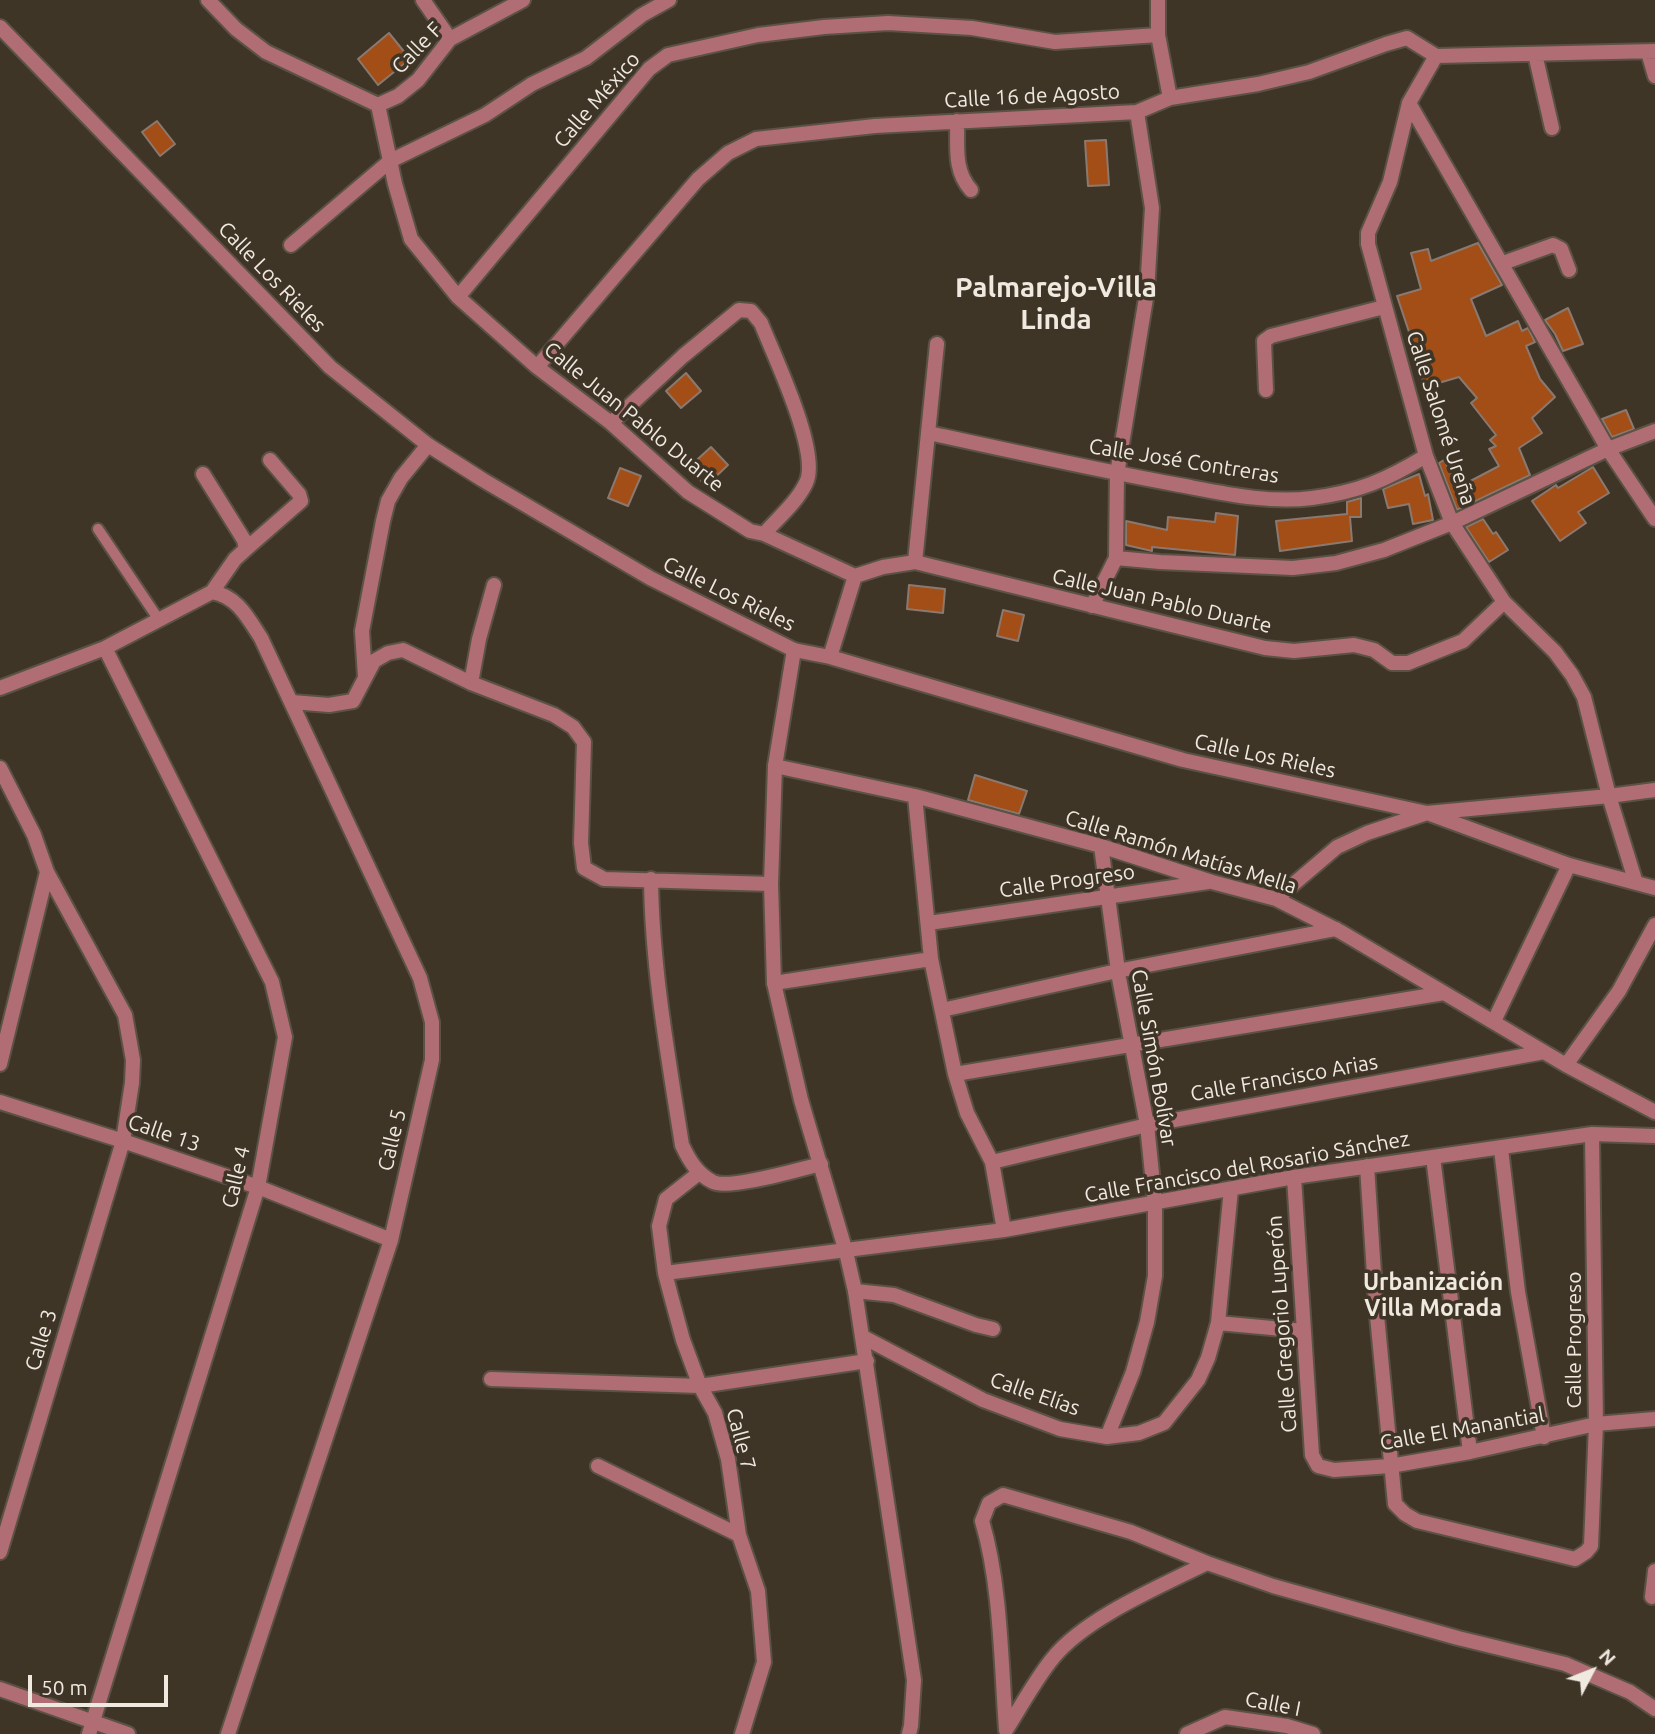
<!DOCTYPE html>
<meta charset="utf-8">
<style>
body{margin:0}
#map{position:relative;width:1655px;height:1734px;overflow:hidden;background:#3f3527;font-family:Ubuntu,sans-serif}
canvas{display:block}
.north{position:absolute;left:1557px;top:1636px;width:70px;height:70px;-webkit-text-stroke:5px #3f3527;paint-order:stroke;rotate:48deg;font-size:19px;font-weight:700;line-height:28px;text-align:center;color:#efe9e0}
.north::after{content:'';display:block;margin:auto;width:24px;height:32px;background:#efe9e0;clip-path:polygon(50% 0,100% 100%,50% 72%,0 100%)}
.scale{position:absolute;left:28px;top:1675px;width:140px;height:32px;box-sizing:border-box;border:4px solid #efe9e0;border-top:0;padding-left:9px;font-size:21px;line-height:24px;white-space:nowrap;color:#efe9e0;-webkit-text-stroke:5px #3f3527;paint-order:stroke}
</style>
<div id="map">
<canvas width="1655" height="1734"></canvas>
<div class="north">N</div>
<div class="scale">50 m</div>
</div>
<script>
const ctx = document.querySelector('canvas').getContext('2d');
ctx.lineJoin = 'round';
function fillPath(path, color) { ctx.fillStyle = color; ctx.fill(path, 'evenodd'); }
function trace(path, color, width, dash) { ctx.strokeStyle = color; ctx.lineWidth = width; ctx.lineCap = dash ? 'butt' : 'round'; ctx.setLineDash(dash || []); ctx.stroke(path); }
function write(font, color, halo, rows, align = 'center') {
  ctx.font = font + ' Ubuntu,sans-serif'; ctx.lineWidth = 7; ctx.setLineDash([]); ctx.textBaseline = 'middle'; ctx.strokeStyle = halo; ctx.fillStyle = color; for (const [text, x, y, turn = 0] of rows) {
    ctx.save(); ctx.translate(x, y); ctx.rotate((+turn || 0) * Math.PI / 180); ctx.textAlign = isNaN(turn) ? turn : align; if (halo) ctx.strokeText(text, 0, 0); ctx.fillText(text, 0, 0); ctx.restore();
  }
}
const building = new Path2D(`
 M389 33 410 59 378 85 358 59Z
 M157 121 175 144 160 156 142 132Z
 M1106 140 1109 185 1088 186 1085 141Z
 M1478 243 1502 285 1471 299 1486 336 1518 321 1522 331 1528 328 1535 342 1526 346 1540 379 1555 397 1532 418 1542 433 1519 448 1530 475 1457 510 1439 463 1444 460 1459 487 1499 466 1489 449 1496 446 1490 440 1496 435 1471 403 1477 398 1459 377 1425 387 1407 340 1411 338 1397 296 1421 289 1411 253 1428 249 1431 261Z
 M1568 308 1583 344 1563 351 1555 334 1545 320Z
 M686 373 701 391 681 408 666 391Z
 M1626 410 1634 429 1612 437 1602 419Z
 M711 447 728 465 706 486 688 468Z
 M1593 467 1609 493 1578 512 1586 523 1560 541 1532 501 1556 485 1558 488Z
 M620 468 641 476 628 506 608 498Z
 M1419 474 1425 496 1428 494 1433 520 1413 524 1409 504 1388 508 1383 489Z
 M1361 498V517H1350L1352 541 1280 551 1276 521 1347 514V502Z
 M1216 513 1238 516 1235 555 1152 547V551L1126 545V521L1167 530 1168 517 1215 522Z
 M1483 519 1493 534 1496 532 1508 550 1489 562 1466 527Z
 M909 585 945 589 943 613 907 609Z
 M1003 610 1024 615 1018 641 997 636Z
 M975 775 1027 791 1019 814 968 800Z`);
fillPath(building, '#a24e16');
trace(building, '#8b7970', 2);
const service = new Path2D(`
 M98 529 159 620`);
const minor = new Path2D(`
 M208 0 236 29 266 52 378 105
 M423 0 450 39
 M1158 0V35L1170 98
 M1648 52 1655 76
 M1535 54 1552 128
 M1436 56 1409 103 1390 182 1368 233V244L1426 456 1452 523 1504 602 1555 652 1572 675 1584 697 1609 796 1636 883
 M1409 103 1608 449 1655 519
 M378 105 395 184 411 239 458 297 537 367 611 423 688 492 750 531 764 534 855 576 883 567 915 562 1265 648 1294 651 1354 645 1374 650 1392 663H1408L1463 641 1504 602
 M378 105 398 96 418 80 450 39 523 0
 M957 121C958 146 953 170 971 190
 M291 245 390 161 485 115 532 84 586 58 642 15 669 0
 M1503 263 1553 245 1561 249 1569 270
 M458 297 649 69 668 55 758 35 824 27 888 23 972 28 1055 42 1158 35
 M537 367 698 179 728 153 756 139 875 126 1137 112 1170 98 1258 84 1309 72 1386 44 1407 38 1436 56 1655 51
 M1266 390 1264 341 1271 336 1384 307
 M611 423 683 356 739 310 751 311 761 323C774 356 821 453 806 483 797 502 778 518 764 534
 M929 433C1011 451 1092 469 1174 484 1218 492 1267 504 1312 498 1359 492 1386 480 1426 456
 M246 549 301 501 299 494 270 460
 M1116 558 1160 562 1293 568 1336 563 1384 550 1452 523 1608 449 1655 431
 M915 562 937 344
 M212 592C237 596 248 618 261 638L420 978 432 1022V1060L391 1240 228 1734
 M1092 606 1116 558 1117 474 1147 292 1152 208 1137 112
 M794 650 830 657 1183 760 1427 813 1569 865 1655 888
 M830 657 855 576
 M365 676 362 631 383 521 388 501 401 478 428 445
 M471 683 479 639 494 585
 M0 688 105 648 212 592 235 559 246 549 244 540 203 474
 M292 702 329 705 353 701 374 661 388 653 403 650 471 683 554 715 573 727 584 742 581 843 584 868 604 879 771 884
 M775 766 915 796 1101 846 1212 882 1276 899 1341 932 1566 1065 1655 1112
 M0 768 34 835 47 872 125 1015 133 1060 132 1083 123 1141 0 1552
 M915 796 931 959 955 1074 967 1113 992 1162 1004 1230
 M1101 846 1119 978 1147 1125 1155 1203V1276L1147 1322 1133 1372 1107 1437
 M651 879C652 968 668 1056 682 1145 689 1160 697 1174 713 1182 730 1190 800 1169 821 1164
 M1276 899 1337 847 1367 833 1427 813 1609 796 1655 790
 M929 923 1208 882
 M774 983 931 959
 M942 1010 1117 971 1336 929
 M1494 1021 1569 865
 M0 1064 47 872
 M1566 1065 1619 991 1655 925
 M955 1074 1444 993
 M0 1102 123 1141 258 1187 391 1240
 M1501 1149 1518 1292 1544 1437
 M1433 1157 1470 1452
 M992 1162 1147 1125 1544 1052
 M1367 1166 1376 1305 1395 1504 1405 1514 1417 1521 1575 1559 1586 1552 1591 1546 1596 1424 1592 1134
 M699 1173 666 1199 659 1226 665 1273 671 1296 683 1340 700 1386 715 1413 728 1459 739 1535 758 1591 764 1662 742 1734
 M1294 1177 1312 1455 1318 1466 1334 1470 1390 1466 1470 1452 1596 1424 1655 1419
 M665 1273 1004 1230 1294 1177 1592 1134 1655 1136
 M855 1291 894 1295 976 1325 993 1329
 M1218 1323 1304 1331
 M863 1337 983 1400 1060 1429 1107 1437 1139 1433 1164 1423 1198 1380 1208 1358 1218 1323 1231 1189
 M491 1379 700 1386 867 1361
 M598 1466 739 1535
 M1652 1597 1655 1571
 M0 1689 128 1734
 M1006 1729C1001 1663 1001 1585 982 1521L989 1503 1003 1495 1131 1532 1207 1563 1273 1586 1458 1638 1565 1664 1630 1692 1655 1709
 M1006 1730C1020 1708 1037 1677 1053 1658 1085 1618 1161 1586 1207 1563
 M89 1734 258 1187 285 1037 272 982 105 648
 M1187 1734 1225 1717 1287 1726 1313 1734`);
const tertiary = new Path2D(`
 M0 27 330 367 428 445 483 480 650 578 794 650 775 766 771 884 774 983 801 1100 846 1252 855 1291 914 1680 911 1726 909 1734`);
trace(service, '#5b5245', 14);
trace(minor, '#5b5245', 18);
trace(tertiary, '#5b5245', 18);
trace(service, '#b06e74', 10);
trace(minor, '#b06e74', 14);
trace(tertiary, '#b06e74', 14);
write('21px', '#efe9e0', '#3f3527', [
 ["Calle F",417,48,-46],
 ["Calle 16 de Agosto",1032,96,-3],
 ["Calle México",597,100,-49],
 ["Calle Los Rieles",272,277,46],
 ["Calle Juan Pablo Duarte",634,417,39],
 ["Calle Salomé Ureña",1441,418,72],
 ["Calle José Contreras",1184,461,9],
 ["Calle Los Rieles",729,594,26],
 ["Calle Juan Pablo Duarte",1162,601,13],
 ["Calle Los Rieles",1265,756,12],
 ["Calle Ramón Matías Mella",1181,852,17],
 ["Calle Progreso",1067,881,-8],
 ["Calle Simón Bolívar",1154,1058,80],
 ["Calle Francisco Arias",1284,1078,-10],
 ["Calle 13",164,1133,19],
 ["Calle 5",392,1140,-77],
 ["Calle Francisco del Rosario Sánchez",1247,1167,-10],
 ["Calle 4",236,1177,-77],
 ["Calle Gregorio Luperón",1282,1324,-94],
 ["Calle 3",41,1340,-73],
 ["Calle Progreso",1574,1340,-90],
 ["Calle Elías",1035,1394,19],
 ["Calle El Manantial",1462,1429,-10],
 ["Calle 7",741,1439,75],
 ["Calle I",1273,1704,11]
]);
write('bold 23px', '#efe9e0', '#3f3527', [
 ["Urbanización",1433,1282],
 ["Villa Morada",1433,1308]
]);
write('bold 28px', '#efe9e0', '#3f3527', [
 ["Palmarejo-Villa",1056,288],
 ["Linda",1056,320]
]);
</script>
